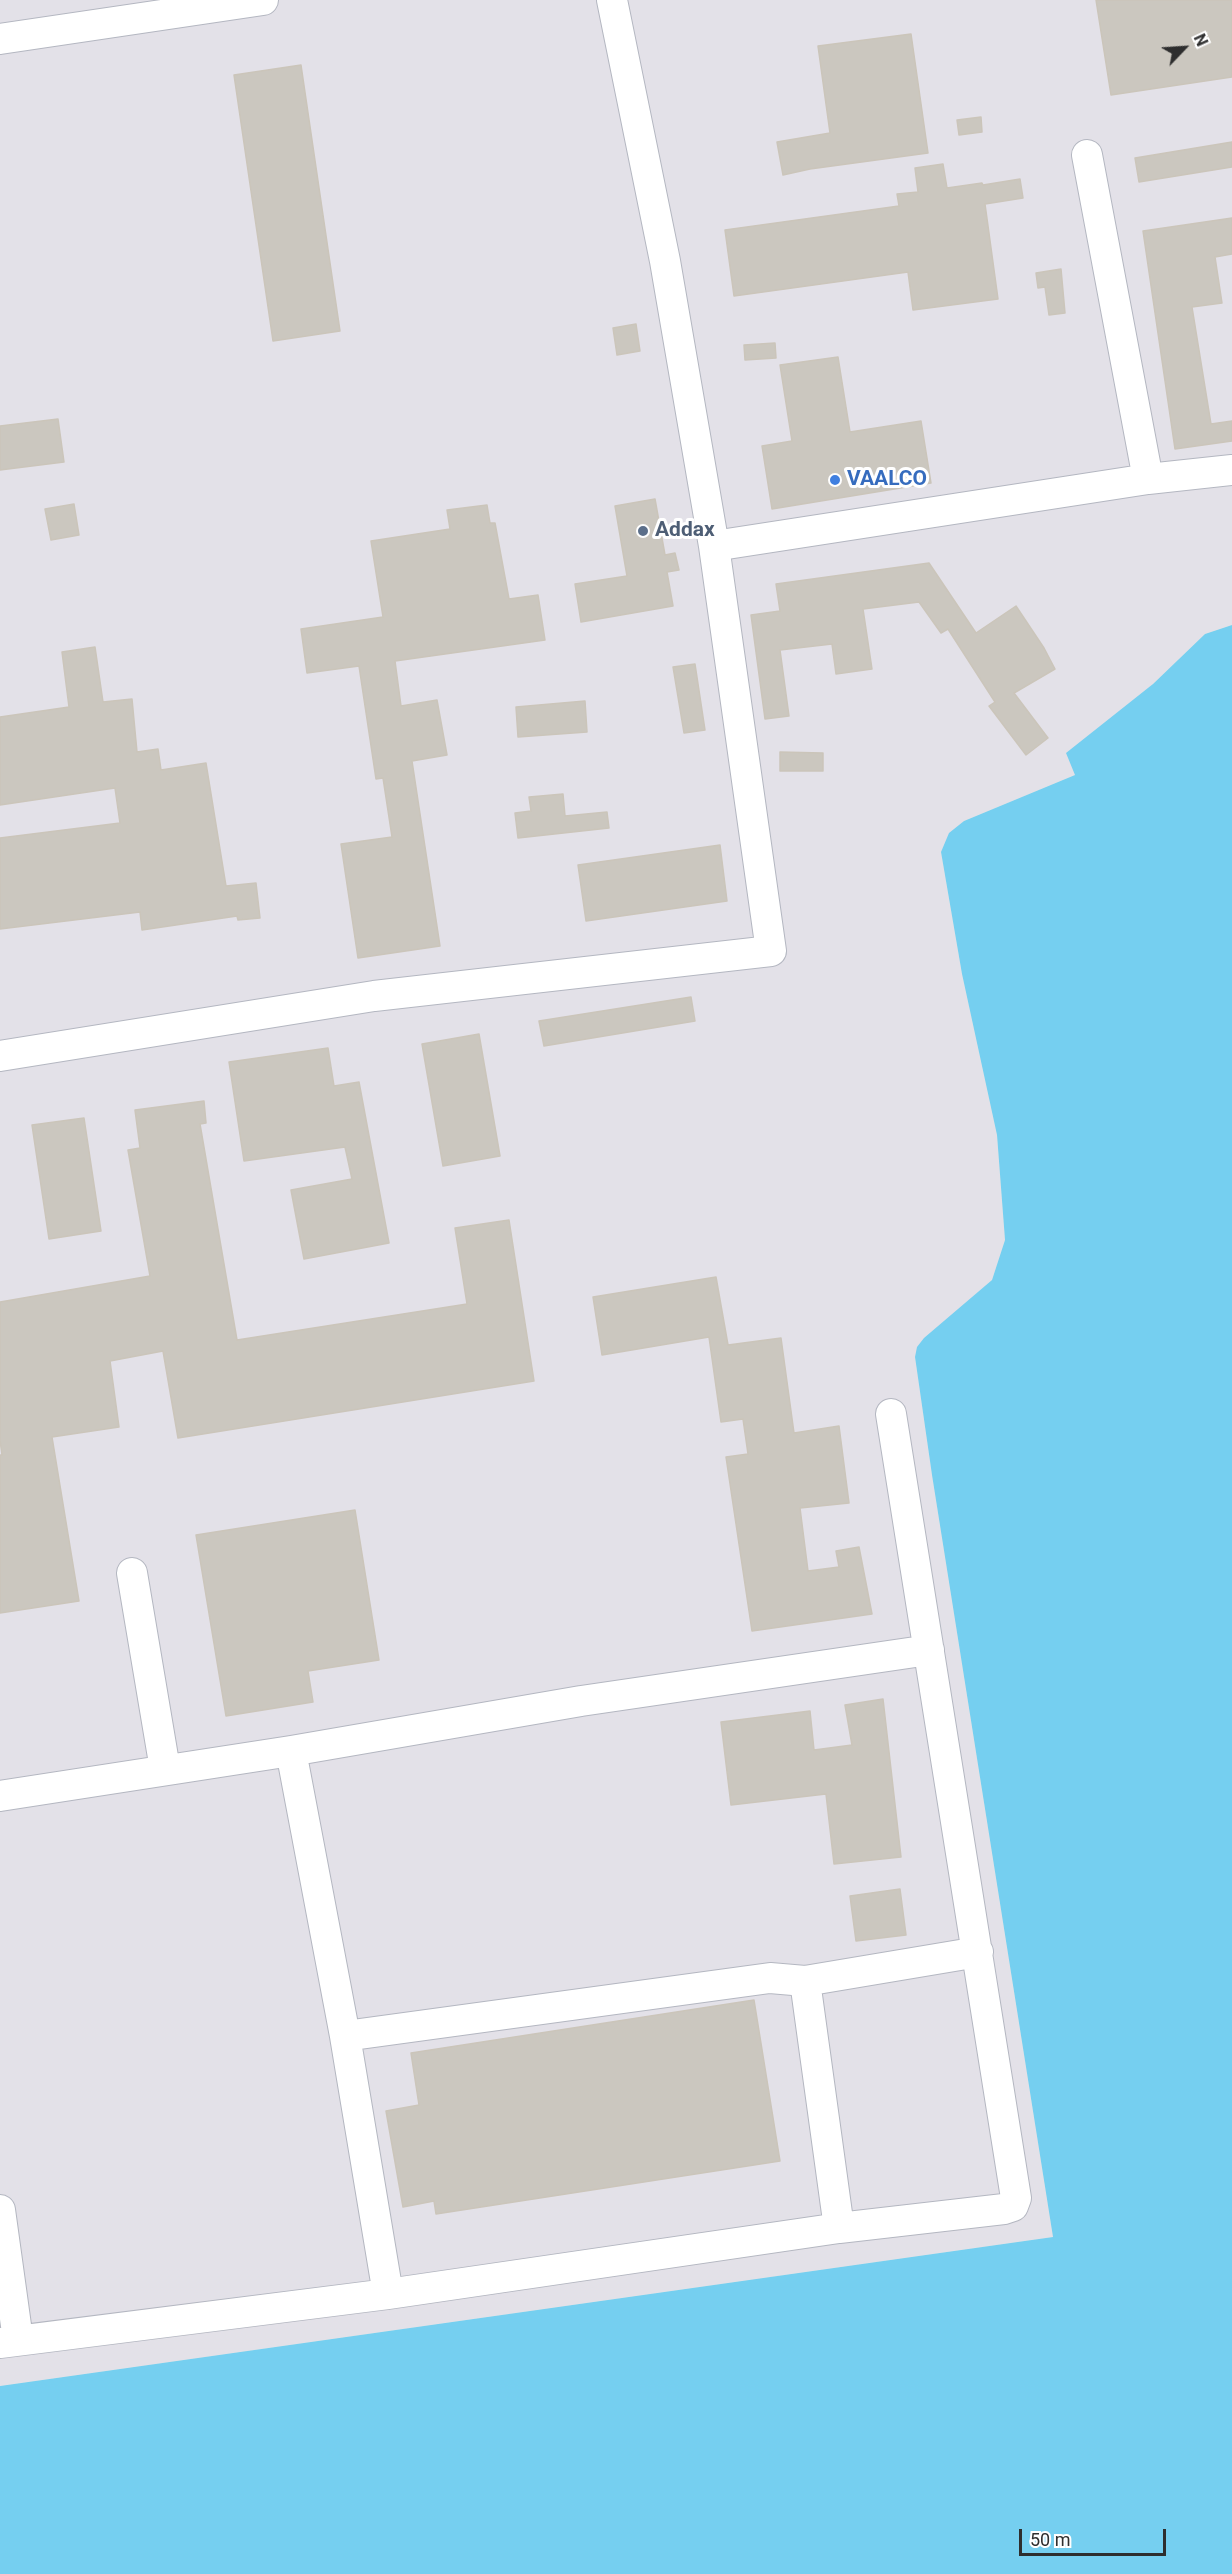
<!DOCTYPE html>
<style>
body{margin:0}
#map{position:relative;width:1232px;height:2574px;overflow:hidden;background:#efe9e1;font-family:Roboto,sans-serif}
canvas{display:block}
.north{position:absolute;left:1154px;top:18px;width:60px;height:60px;-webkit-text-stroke:4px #fff;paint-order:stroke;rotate:65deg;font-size:16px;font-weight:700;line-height:24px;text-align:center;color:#2e2e2e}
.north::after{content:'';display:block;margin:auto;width:21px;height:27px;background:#2e2e2e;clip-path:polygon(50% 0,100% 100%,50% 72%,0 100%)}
.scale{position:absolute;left:1019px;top:2529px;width:147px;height:27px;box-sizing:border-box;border:3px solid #2e2e2e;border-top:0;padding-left:8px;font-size:18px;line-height:21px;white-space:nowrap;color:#2e2e2e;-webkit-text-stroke:4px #fff;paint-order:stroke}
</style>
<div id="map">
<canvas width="1232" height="2574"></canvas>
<div class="north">N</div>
<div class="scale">50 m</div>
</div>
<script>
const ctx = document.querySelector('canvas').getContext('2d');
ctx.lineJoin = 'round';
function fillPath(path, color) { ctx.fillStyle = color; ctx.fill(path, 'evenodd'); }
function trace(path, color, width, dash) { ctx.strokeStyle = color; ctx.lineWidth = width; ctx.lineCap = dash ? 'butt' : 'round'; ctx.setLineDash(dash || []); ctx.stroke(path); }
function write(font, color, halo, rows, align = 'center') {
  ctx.font = font + ' Roboto,sans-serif'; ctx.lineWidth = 6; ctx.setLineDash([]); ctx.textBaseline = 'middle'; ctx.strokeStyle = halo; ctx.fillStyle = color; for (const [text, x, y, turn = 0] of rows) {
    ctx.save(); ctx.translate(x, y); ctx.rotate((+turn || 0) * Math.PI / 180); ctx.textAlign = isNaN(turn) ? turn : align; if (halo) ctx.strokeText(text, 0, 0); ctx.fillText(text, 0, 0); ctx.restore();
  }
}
fillPath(new Path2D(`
 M0 0H1232V625L1205 634 1153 684 1075 775 964 821 941 852 962 974 997 1135 1005 1240 992 1280 960 1309 915 1357 932 1475 1053 2237 0 2386Z`), '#e3e1e8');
fillPath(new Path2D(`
 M1232 625V2574H0V2386L1053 2237 932 1475 915 1357 917 1347 924 1338 992 1280 1005 1240 997 1135 962 974 941 852 949 833 964 821 1075 775 1066 753 1153 684 1205 634Z`), '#75cff0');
const building = new Path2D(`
 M1096 0H1232V77L1111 95Z
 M911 34 928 153 810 169 783 175 777 142 830 133 818 46Z
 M301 65 340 331 273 341 234 75Z
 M981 117 982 132 959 135 957 120Z
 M1232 142V167L1139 182 1135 158Z
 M943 164 947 188 982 183 983 185 1020 179 1023 198 985 204 998 299 913 310 908 272 734 296 725 230 899 206 897 194 918 192 915 168Z
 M1232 218V254L1215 257 1222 303 1192 307 1211 424 1232 421V441L1175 449 1143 231Z
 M1061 269 1065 313 1049 315 1045 287 1038 288 1036 273Z
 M636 324 640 351 617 355 613 328Z
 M775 343 776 358 745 360 744 345Z
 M838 357 850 432 921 421 931 483 772 509 762 446 792 441 780 365Z
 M58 419 64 462 0 470V426Z
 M655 499 665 555 675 553 679 570 667 572 673 606 581 622 575 584 627 576 615 506Z
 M74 504 79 535 51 540 45 509Z
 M487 505 490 523H495L509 599 538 595 545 640 395 661 401 706 437 700 447 755 412 761 440 946 358 958 341 844 392 837 383 778 376 779 359 666 307 673 301 629 383 617 371 541 450 529 447 510Z
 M929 563 976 633 1016 606 1044 648 1055 669 1014 693 1048 738 1026 755 989 706 995 702 948 629 941 633 919 602 863 609 872 669 836 674 832 644 780 650 789 716 765 719 751 615 780 611 776 584Z
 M95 647 103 702 132 699 137 752 158 749 161 770 206 763 226 886 256 883 260 918 238 920 237 916 142 930 140 912 0 929V838L120 823 115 788 0 805V717L69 707 62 652Z
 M695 664 705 730 684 733 673 667Z
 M585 701 587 732 518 737 516 707Z
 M780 752 823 753V771H780Z
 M563 794 565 816 607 812 609 828 518 838 515 813 531 811 529 797Z
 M720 845 727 901 586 921 578 865Z
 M691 997 695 1021 544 1046 539 1021Z
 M479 1034 500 1156 443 1166 422 1044Z
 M328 1048 334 1086 359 1082 389 1243 304 1259 291 1190 352 1179 345 1147 244 1161 229 1062Z
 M204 1101 206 1123 200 1124 237 1340 467 1304 455 1228 509 1220 534 1381 178 1438 163 1351 110 1361 119 1427 52 1437 79 1601 0 1613V1455H2L0 1440V1302L150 1276 128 1150 140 1148 135 1110Z
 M84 1118 101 1231 49 1239 32 1125Z
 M716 1277 728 1345 781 1338 794 1433 839 1426 849 1503 800 1508 808 1571 839 1567 836 1551 859 1547 872 1614 752 1631 726 1457 748 1454 743 1419 721 1422 709 1337 602 1355 593 1297Z
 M355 1510 379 1660 308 1671 313 1702 226 1716 196 1535Z
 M883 1699 901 1857 834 1864 826 1794 731 1805 721 1722 810 1711 814 1750 852 1745 845 1705Z
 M900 1889 906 1935 856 1941 850 1896Z
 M754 2000 780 2161 436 2214 434 2201 403 2207 386 2111 419 2105 411 2053Z`);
fillPath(building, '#cbc7bf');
trace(building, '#cbc5ba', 1.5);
const minor = new Path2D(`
 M0 39 263 0
 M1087 155 1148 479
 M714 546 1148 479 1232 470
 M0 1056 374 996 771 951 714 546 665 261 612 0
 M132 1573 165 1769
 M291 1751 345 2036 388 2294
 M0 1796 291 1751 581 1701 929 1650
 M805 1981 839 2228
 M345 2036 770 1978 805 1981 978 1952
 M0 2210 18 2340
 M0 2343 388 2294 839 2228 1004 2209 1013 2206 1016 2198 891 1414`);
trace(minor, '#b4b7c1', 32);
trace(minor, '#fff', 30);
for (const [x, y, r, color] of [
 [835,480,6,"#3f7fe0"],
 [643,531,6,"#5c6f8a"]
]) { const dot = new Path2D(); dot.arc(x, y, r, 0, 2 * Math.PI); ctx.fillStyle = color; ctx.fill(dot); trace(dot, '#fff', 2); }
write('bold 21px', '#366cbe', '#fff', [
 ["VAALCO",847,480]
], 'left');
write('bold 21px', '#4e5e75', '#fff', [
 ["Addax",655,531]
], 'left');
</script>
